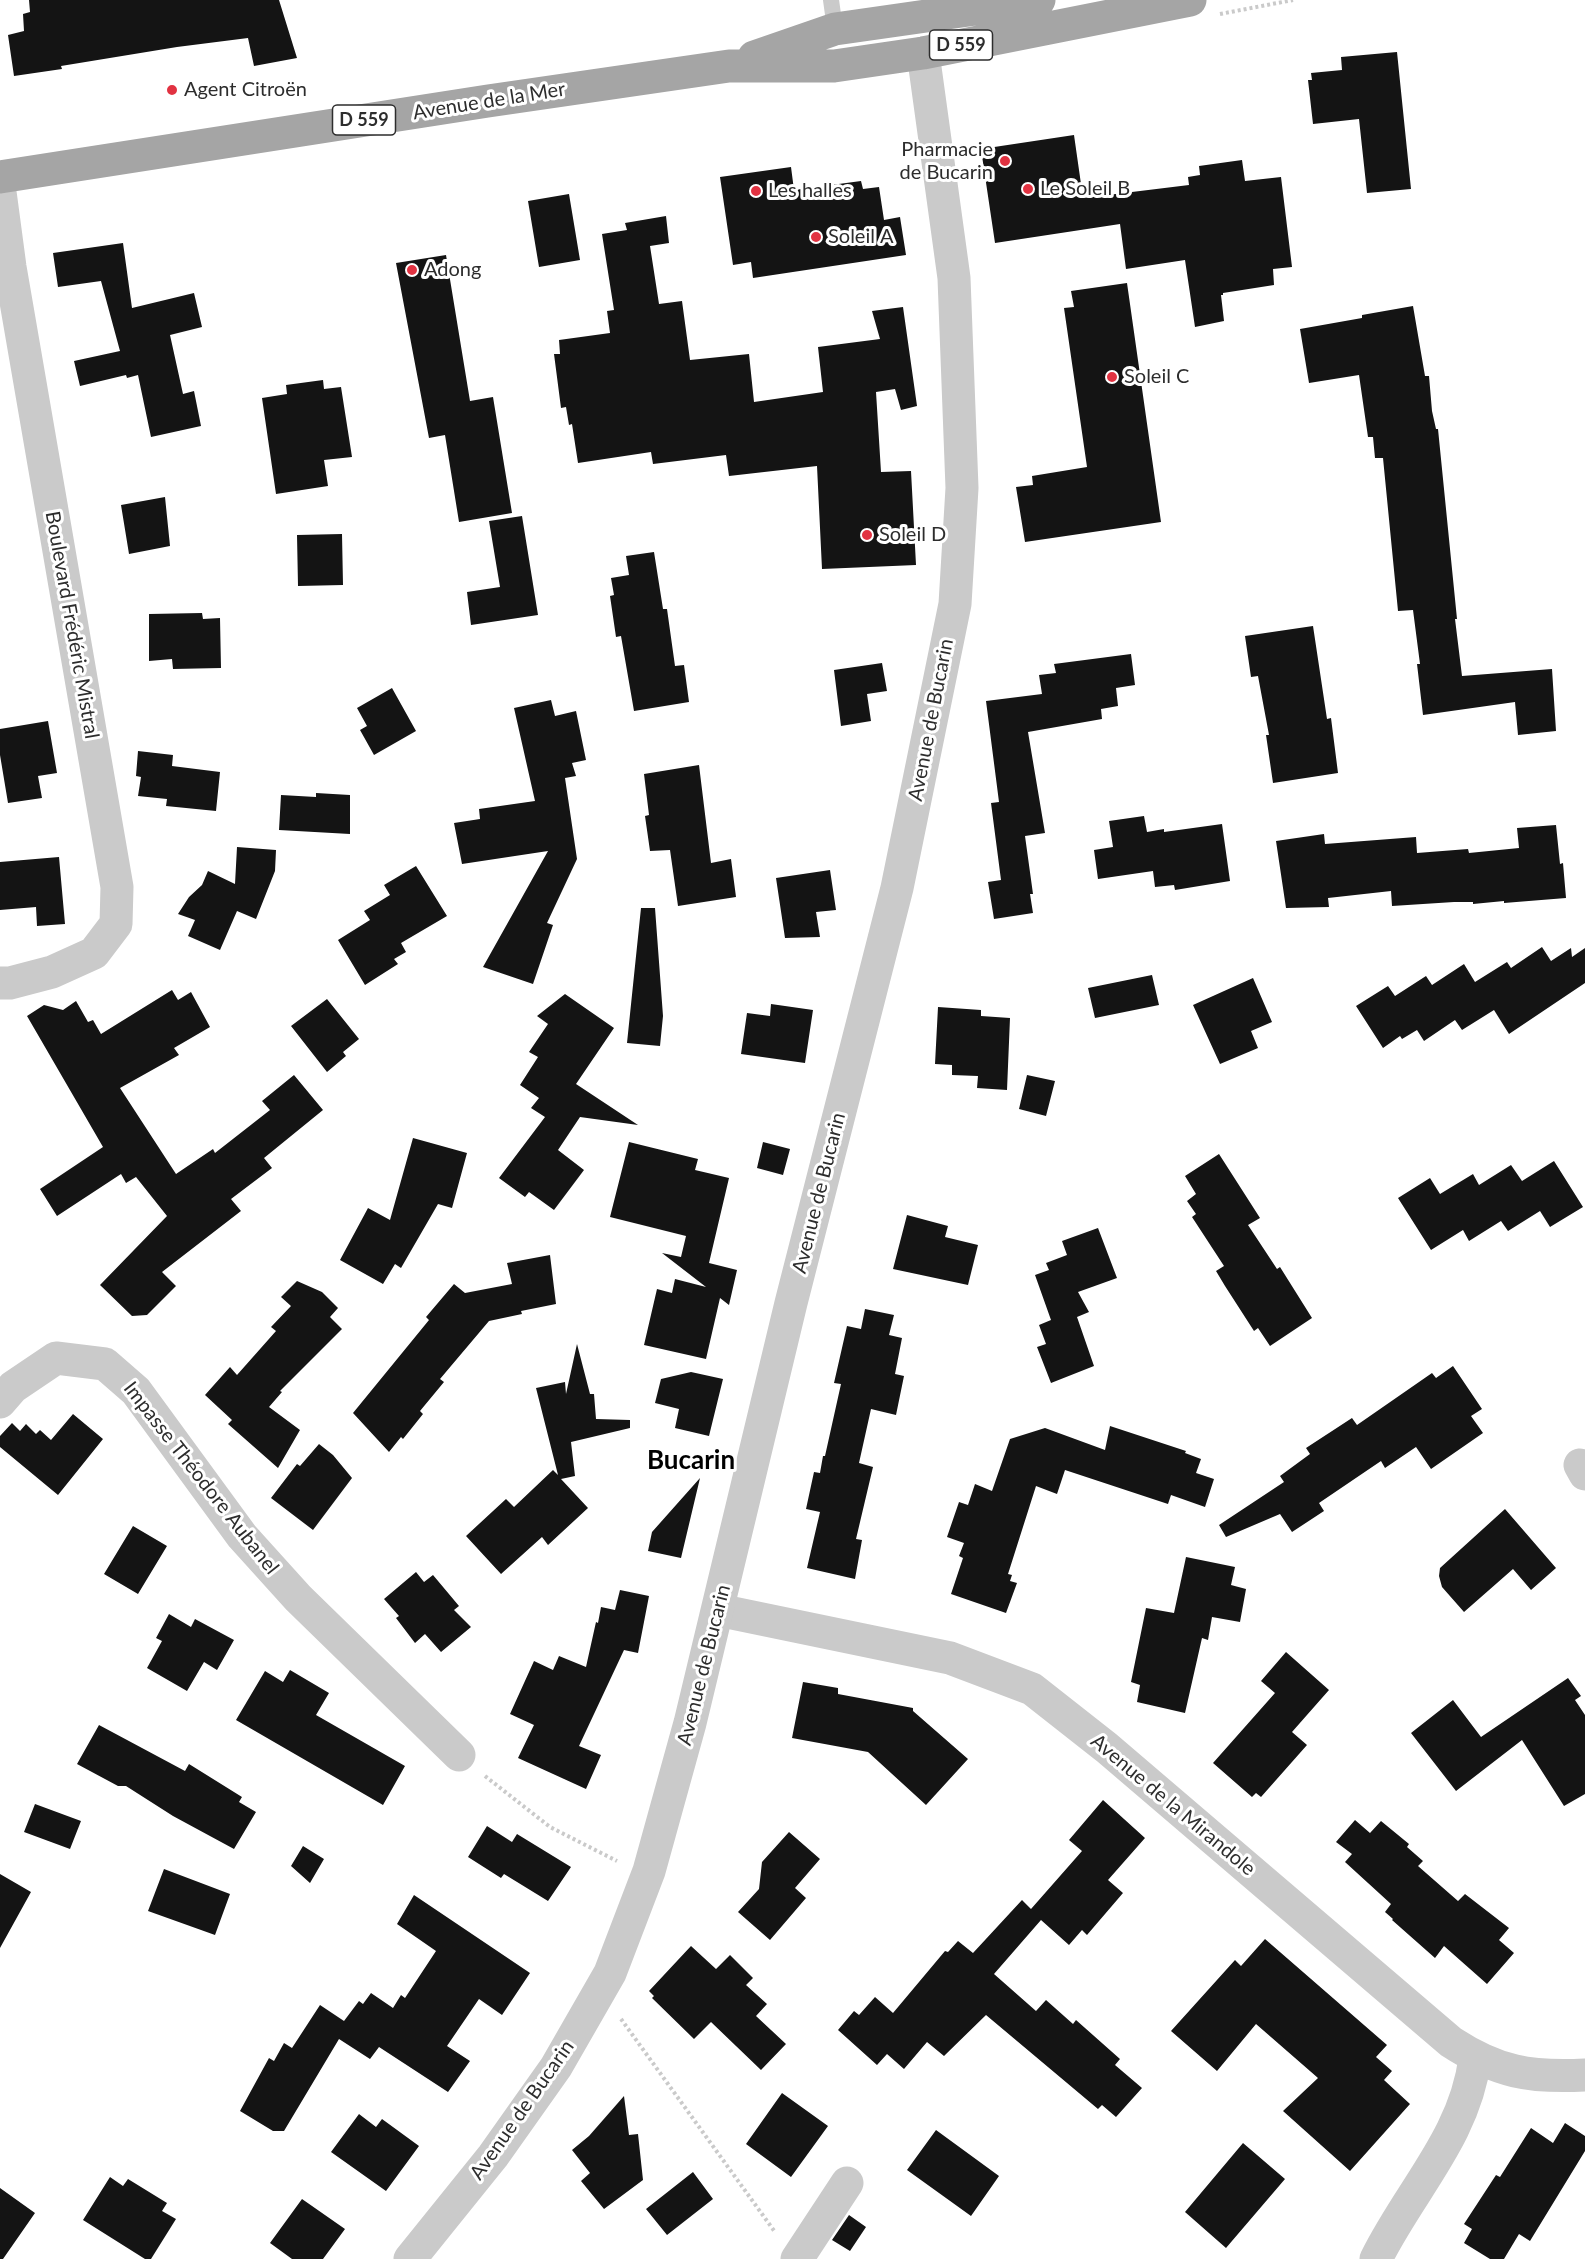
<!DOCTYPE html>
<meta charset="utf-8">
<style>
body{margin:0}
canvas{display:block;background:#fff}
</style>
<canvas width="1585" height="2259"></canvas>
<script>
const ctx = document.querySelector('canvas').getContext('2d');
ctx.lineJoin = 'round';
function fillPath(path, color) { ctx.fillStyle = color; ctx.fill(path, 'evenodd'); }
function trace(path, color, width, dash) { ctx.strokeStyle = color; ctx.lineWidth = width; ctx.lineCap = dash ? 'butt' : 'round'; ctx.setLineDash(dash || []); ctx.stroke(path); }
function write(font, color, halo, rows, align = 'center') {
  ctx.font = font + ' Lato,sans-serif'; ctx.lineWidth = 6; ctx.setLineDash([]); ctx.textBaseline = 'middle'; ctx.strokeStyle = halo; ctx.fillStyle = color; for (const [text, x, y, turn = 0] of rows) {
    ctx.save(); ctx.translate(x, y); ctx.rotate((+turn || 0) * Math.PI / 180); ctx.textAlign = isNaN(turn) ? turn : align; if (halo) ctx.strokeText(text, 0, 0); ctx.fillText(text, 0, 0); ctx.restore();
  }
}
fillPath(new Path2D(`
 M29 0H279L297 58 254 66 248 38 177 47 61 66 62 69 14 76 8 35 24 31 23 14 30 12Z
 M1397 52 1411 189 1367 193 1359 119 1313 124 1308 80H1312L1311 73 1342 70 1341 57Z
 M1074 135 1083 198 1189 185 1188 177 1200 175 1199 166 1242 160 1245 181 1281 177 1292 267 1273 269 1274 285 1223 293V295H1221L1224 321 1195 327 1185 260 1126 269 1120 224 995 243 981 149Z
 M791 167 794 190 861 181 863 189 879 187 884 220 900 217 906 255 753 278 751 262 733 265 720 177Z
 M569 194 580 260 539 267 528 201Z
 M666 216 669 243 650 246 659 304 682 301 690 360 749 354 754 402 823 392 818 347 880 339 872 311 903 307 917 406 901 410 895 389 876 392 881 472 911 471 916 565 822 569 817 466 729 476 726 455 653 464 651 452 578 463 572 424 569 425 566 407 561 408 554 354H560L559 340 610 333 607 311 614 310 602 234 627 230 625 223Z
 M123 243 132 308 194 293 202 327 170 335 183 394 194 391 201 426 151 437 138 375 127 378 126 375 80 386 74 361 120 351 101 281 58 287 53 253Z
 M446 255 470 401 493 397 512 513 459 522 445 435 429 438 396 263Z
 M1127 283 1161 522 1025 542 1016 487 1033 485 1032 476 1087 467 1064 308 1074 307 1071 291Z
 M1413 306 1425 376H1429L1432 411 1436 429H1438L1457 619H1455L1462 676 1552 669 1556 731 1518 735 1515 702 1423 715 1417 664H1420L1413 610 1398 611 1383 458H1375L1373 437H1368L1359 375 1309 383 1300 329 1362 318V315Z
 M323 380 324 389 341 387 352 457 324 460 328 486 276 494 262 398 287 394 286 385Z
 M165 497 170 546 129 554 121 505Z
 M522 516 538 615 471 625 467 592 500 587 489 521Z
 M342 534 343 585 298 586 297 535Z
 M654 552 663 609H667L675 666 684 665 689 702 634 711 621 636 616 637 610 596 614 595 611 578 629 575 626 556Z
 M202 613 203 619 220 618 221 668 173 669 172 659 149 661V614Z
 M1313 626 1327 719 1331 718 1338 773 1273 783 1266 735H1269L1258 676 1251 677 1245 636Z
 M1131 654 1135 685 1116 688 1118 706 1101 709 1102 719 1028 732 1045 833 1025 836 1033 894H1030L1033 913 994 919 988 882 1001 880 991 803 999 802 986 701 1042 694 1039 675 1056 673 1054 664Z
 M882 663 887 691 867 694 871 721 841 726 834 670Z
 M392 688 416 731 374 755 360 730 367 726 357 708Z
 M551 700 555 716 576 711 586 760 572 763 576 776 565 778 577 859 547 923 553 925 533 984 483 967 548 851 462 864 454 823 480 819 479 809 535 801 514 708Z
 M48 721 57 773 38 776 42 798 8 803 0 755V729Z
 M138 751 173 755 172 766 220 772 216 811 166 806 167 799 138 796 141 777 136 776Z
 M699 765 711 863 731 859 736 897 678 906 670 850 650 851 645 816 649 815 644 774Z
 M316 793 350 795V834L279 830 281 795 316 797Z
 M1144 816 1147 832 1164 829V832L1222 824 1230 881 1175 890 1174 885 1155 887 1153 871 1098 879 1094 850 1113 847 1109 821Z
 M1556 825 1560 864 1563 863 1566 898 1504 903V901L1473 904V902H1454L1392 906 1391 891 1328 898 1329 907 1286 908 1276 841 1324 834 1325 844 1416 837 1417 853 1468 849 1469 853 1519 848 1517 828Z
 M237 847 276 850 275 871 256 919 237 911 220 950 188 936 195 920 178 914 189 897 202 885 208 871 235 884Z
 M59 857 65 924 37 926 36 907 0 910V862Z
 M416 866 447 916 401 943 406 952 394 959 398 964 365 985 338 940 370 920 364 911 390 895 384 885Z
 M830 870 836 910 816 912 820 937 785 938 776 878Z
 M641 908H655L663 1016 660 1046 627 1043Z
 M1542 947 1551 961 1571 948 1572 957 1585 948V983L1509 1034 1494 1010 1462 1030 1455 1020 1424 1041 1417 1030 1402 1039 1400 1036 1383 1048 1356 1006 1388 986 1395 996 1426 976 1432 985 1464 964 1475 982 1507 962 1511 968Z
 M1152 975 1159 1005 1095 1018 1088 988Z
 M1253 978 1272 1022 1251 1031 1258 1048 1220 1064 1193 1005Z
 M172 990 178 1000 191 992 210 1027 174 1048 179 1055 120 1088 176 1174 213 1149 215 1153 270 1110 262 1101 294 1075 323 1110 264 1158 272 1168 231 1199 241 1211 162 1272 176 1286 147 1315 132 1316 100 1285 167 1216 136 1177 126 1183 121 1174 57 1216 40 1189 103 1147 27 1016 44 1005 63 1010 76 1001 88 1022 93 1020 101 1034Z
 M565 994 614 1028 576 1084 638 1125 580 1117 558 1150 584 1170 554 1210 529 1192 525 1197 499 1178 545 1117 531 1108 539 1098 520 1085 538 1057 529 1052 548 1024 537 1016Z
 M327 999 359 1039 343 1052 346 1056 327 1072 291 1026Z
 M771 1004 813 1010 805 1063 741 1054 747 1013 770 1016Z
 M938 1007 981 1010V1016L1010 1018 1007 1090 977 1088 978 1076 952 1075V1065L935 1064Z
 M1027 1075 1055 1081 1046 1116 1019 1109Z
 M413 1138 467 1153 452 1208 438 1204 401 1268 395 1264 383 1284 340 1260 368 1208 390 1220Z
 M629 1142 698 1159 695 1170 729 1178 709 1263 737 1270 729 1305 720 1298 706 1359 644 1345 657 1289 672 1293 675 1279 706 1287 662 1253 681 1257 686 1236 610 1217Z
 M763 1142 790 1149 783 1175 757 1168Z
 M1219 1154 1260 1218 1248 1225 1277 1269 1280 1267 1312 1318 1270 1346 1258 1328 1254 1331 1225 1286 1216 1271 1224 1266 1192 1217 1196 1214 1187 1201 1196 1194 1185 1176Z
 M1554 1161 1583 1207 1550 1227 1540 1211 1508 1231 1501 1221 1469 1241 1463 1230 1431 1250 1398 1198 1430 1178 1440 1194 1473 1174 1479 1185 1511 1165 1522 1181Z
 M907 1215 948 1226 945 1237 978 1245 968 1285 893 1269Z
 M1098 1228 1117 1278 1078 1292 1089 1312 1077 1317 1094 1366 1051 1383 1037 1347 1046 1344 1039 1325 1051 1320 1035 1275 1049 1270 1046 1263 1067 1255 1062 1241Z
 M550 1255 556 1304 521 1311 522 1314 489 1321 440 1379 444 1382 420 1411 423 1414 403 1439 401 1437 389 1452 353 1413 429 1320 426 1317 454 1284 465 1293 512 1284 507 1263Z
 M297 1281 322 1292 338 1308 330 1317 342 1329 280 1391 282 1392 269 1407 300 1430 278 1468 228 1424 232 1420 205 1395 230 1367 237 1375 276 1331 271 1327 291 1306 281 1297Z
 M865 1309 894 1315 889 1335 902 1338 895 1374 904 1376 896 1415 871 1409 859 1463 873 1467 856 1539 862 1540 855 1579 807 1568 820 1512 806 1509 814 1472 820 1473 823 1456H825L841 1384 834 1383 847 1326 861 1329Z
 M577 1344 590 1394H594L596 1419 630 1420V1428L571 1442 575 1476 561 1479 588 1508 548 1545 542 1537 501 1574 466 1536 506 1499 514 1507 553 1470 558 1475 536 1388 565 1382 566 1394Z
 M1453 1366 1482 1409 1471 1416 1483 1433 1431 1469 1416 1447 1385 1468 1381 1461 1319 1503 1324 1511 1292 1532 1280 1514 1226 1537 1219 1525 1284 1482 1280 1476 1310 1454 1306 1448 1352 1418 1357 1425 1432 1373 1436 1378Z
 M691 1372 723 1379 709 1436 675 1428 679 1409 655 1403 661 1379Z
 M73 1414 103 1439 58 1495 0 1447V1436L12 1423 20 1431 26 1424 36 1434 40 1430 51 1440Z
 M1110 1426 1186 1451 1185 1453 1201 1459 1196 1473 1214 1479 1205 1507 1171 1495 1168 1504 1065 1470 1057 1494 1036 1486 1008 1574 1012 1575 1010 1581 1017 1583 1006 1613 951 1594 963 1558 959 1556 964 1543 947 1537 959 1502 968 1505 975 1484 992 1491 1010 1439 1045 1428 1105 1450Z
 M319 1444 333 1455 352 1478 313 1530 271 1498 297 1464 300 1466Z
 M700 1478 681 1558 648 1551 652 1532Z
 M1505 1509 1556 1568 1531 1590 1513 1569 1464 1612 1442 1587 1439 1576 1440 1568Z
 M133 1526 167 1546 138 1594 104 1574Z
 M1186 1557 1235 1567 1231 1585 1246 1589 1240 1622 1212 1617 1208 1640 1202 1638 1185 1713 1137 1702 1140 1685 1131 1682 1146 1608 1174 1613Z
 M416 1572 424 1582 433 1575 459 1606 454 1610 471 1627 441 1652 425 1634 415 1643 396 1618 399 1616 384 1599Z
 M620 1590 649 1596 638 1653 624 1650 579 1746 601 1755 586 1789 518 1758 534 1725 510 1714 534 1661 553 1670 559 1656 586 1667 596 1622 598 1623 601 1607 615 1610Z
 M169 1614 191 1627 195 1619 234 1640 217 1670 204 1662 187 1691 147 1668 162 1641 156 1638Z
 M1286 1652 1329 1690 1292 1732 1307 1745 1261 1797 1256 1793 1252 1797 1213 1763 1275 1693 1261 1681Z
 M290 1670 329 1693 316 1715 405 1766 383 1805 236 1720 265 1671 283 1682Z
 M1568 1678 1581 1696 1575 1700 1585 1715V1794L1564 1806 1522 1740 1456 1791 1411 1733 1453 1700 1481 1737Z
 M803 1682 838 1688V1694L913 1708V1711L968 1759 926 1805 868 1752 792 1738Z
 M99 1725 185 1771 189 1764 242 1797 239 1802 256 1812 234 1849 173 1816 126 1786H118L77 1764Z
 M1103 1800 1145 1838 1108 1880 1123 1893 1087 1935 1082 1930 1069 1945 1041 1920 994 1974 1036 2011 1046 2000 1073 2024 1076 2020 1120 2059 1115 2065 1142 2088 1116 2117 1102 2105 1098 2109 986 2015 944 2056 927 2042 904 2069 887 2054 877 2065 838 2030 854 2011 859 2015 875 1997 893 2013 945 1951 948 1952 958 1941 973 1953 1022 1900 1031 1909 1082 1851 1069 1840Z
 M35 1804 81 1821 70 1849 24 1832Z
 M1355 1820 1370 1833 1381 1821 1409 1844 1407 1847 1423 1861 1418 1866 1458 1901 1465 1894 1509 1928 1499 1940 1514 1953 1487 1984 1444 1946 1435 1958 1392 1920 1393 1919 1385 1912 1391 1904 1345 1862 1352 1854 1336 1842Z
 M487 1826 512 1842 517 1834 571 1867 548 1901 504 1874 501 1878 468 1857Z
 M789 1832 820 1859 795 1888 806 1898 770 1940 738 1912 759 1889 762 1862Z
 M303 1846 324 1859 310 1883 291 1866Z
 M164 1869 230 1894 215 1935 148 1911Z
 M0 1874 31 1892 0 1948Z
 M414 1895 530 1973 502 2015 479 1999 447 2046 470 2061 448 2092 379 2047 370 2059 339 2039 284 2131H273L240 2111 269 2058 274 2061 284 2043 292 2048 320 2005 344 2021 359 2001 363 2004 371 1993 393 2008 401 1995 405 1998 436 1951 397 1924Z
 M1265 1939 1387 2045 1376 2057 1392 2071 1384 2080 1410 2104 1350 2171 1283 2111 1318 2078 1256 2024 1217 2071 1171 2031 1235 1960 1241 1966Z
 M691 1946 716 1969 730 1955 753 1978 746 1985 767 2004 756 2016 786 2044 761 2070 711 2022 694 2039 652 1998 654 1996 649 1991Z
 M782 2093 828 2126 791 2177 746 2144Z
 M624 2096 629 2135 638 2134 643 2180 604 2209 581 2181 590 2173 572 2150 589 2136Z
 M359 2114 376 2127 382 2119 419 2146 386 2191 331 2152Z
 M1565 2123 1585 2136V2151L1530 2241 1519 2234 1504 2259H1490L1464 2243 1472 2229 1464 2224 1496 2175 1500 2177 1531 2128 1553 2143Z
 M936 2130 999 2176 971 2216 907 2170Z
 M1243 2143 1285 2179 1226 2248 1185 2212Z
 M693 2172 713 2199 667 2235 646 2209Z
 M110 2177 123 2186 128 2179 167 2203 162 2211 176 2219 151 2259H145L83 2220Z
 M0 2188 35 2213 3 2259H0Z
 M302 2199 345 2229 323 2259H292L270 2243Z
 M849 2215 866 2227 850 2251 832 2240Z`), '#141414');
trace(new Path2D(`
 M1220 14 1293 0
 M485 1776 550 1827 617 1861
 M621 2019 775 2232`), '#cacaca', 4, [3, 3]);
trace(new Path2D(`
 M831 0 835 29`), '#cacaca', 16);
trace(new Path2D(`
 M0 192 10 267 117 887 116 924 94 953 52 972 10 983H0
 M0 1402 13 1387 56 1358 105 1364 136 1391 242 1536 298 1598 459 1755
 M1580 1465 1585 1474
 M718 1610 950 1658 1032 1689 1107 1748 1451 2042C1497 2072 1530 2078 1585 2075
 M797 2259 847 2183
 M1376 2259C1410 2190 1465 2137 1475 2058`), '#cacaca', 33);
trace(new Path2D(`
 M410 2259 493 2156 556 2067 610 1973 649 1871 690 1723 791 1303 897 888 955 604 962 488 954 278 923 53`), '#cacaca', 33);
trace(new Path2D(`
 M754 57 835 29 1039 0
 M0 177 488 101 729 66H834L923 53 1190 0`), '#a5a5a5', 33);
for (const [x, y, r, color] of [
 [172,90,6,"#e13241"],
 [1005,161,6,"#e13241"],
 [1028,189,6,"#e13241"],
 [756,191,6,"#e13241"],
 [816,237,6,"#e13241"],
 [412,270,6,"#e13241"],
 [1112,377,6,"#e13241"],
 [867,535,6,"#e13241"]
]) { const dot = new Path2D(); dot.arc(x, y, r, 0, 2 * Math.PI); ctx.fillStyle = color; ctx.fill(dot); trace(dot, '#fff', 2); }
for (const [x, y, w] of [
 [961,45,63],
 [364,120,63]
]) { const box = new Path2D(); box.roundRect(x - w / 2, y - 15, w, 30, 4.5); ctx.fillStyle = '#fff'; ctx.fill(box); trace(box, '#2d2d2d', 1.5); }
write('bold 18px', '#2d2d2d', null, [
 ["D 559",961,45],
 ["D 559",364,120]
]);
write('20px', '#2d2d2d', '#fff', [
 ["Agent Citroën",184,90],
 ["Pharmacie",993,150,"right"],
 ["de Bucarin",993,173,"right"],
 ["Le Soleil B",1040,189],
 ["Les halles",768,191],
 ["Soleil A",828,237],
 ["Adong",424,270],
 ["Soleil C",1124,377],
 ["Soleil D",879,535]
], 'left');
write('20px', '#2d2d2d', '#fff', [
 ["Avenue de la Mer",489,101,-9],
 ["Boulevard Frédéric Mistral",72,625,80],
 ["Avenue de Bucarin",931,720,-79],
 ["Avenue de Bucarin",819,1193,-76],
 ["Impasse Théodore Aubanel",201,1478,52],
 ["Avenue de Bucarin",704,1665,-76],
 ["Avenue de la Mirandole",1173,1805,40],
 ["Avenue de Bucarin",522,2110,-55]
]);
write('bold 26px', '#000', '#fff', [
 ["Bucarin",691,1461]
]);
</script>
